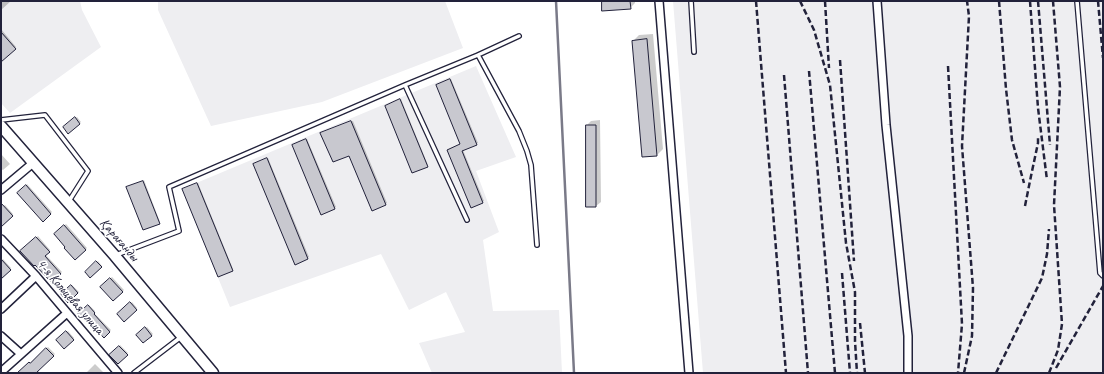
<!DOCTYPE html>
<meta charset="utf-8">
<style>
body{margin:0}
#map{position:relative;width:1104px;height:374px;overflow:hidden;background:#fff;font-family:Caveat,sans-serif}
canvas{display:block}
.frame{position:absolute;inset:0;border:2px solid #22223b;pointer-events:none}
</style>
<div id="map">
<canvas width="1104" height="374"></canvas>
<div class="frame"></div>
</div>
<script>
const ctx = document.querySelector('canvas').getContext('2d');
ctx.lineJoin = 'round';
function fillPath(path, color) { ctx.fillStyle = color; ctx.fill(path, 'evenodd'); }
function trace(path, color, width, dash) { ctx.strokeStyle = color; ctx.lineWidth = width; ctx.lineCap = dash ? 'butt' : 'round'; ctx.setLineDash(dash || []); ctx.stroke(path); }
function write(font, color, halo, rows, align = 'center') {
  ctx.font = font + ' Caveat,sans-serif'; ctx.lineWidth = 3.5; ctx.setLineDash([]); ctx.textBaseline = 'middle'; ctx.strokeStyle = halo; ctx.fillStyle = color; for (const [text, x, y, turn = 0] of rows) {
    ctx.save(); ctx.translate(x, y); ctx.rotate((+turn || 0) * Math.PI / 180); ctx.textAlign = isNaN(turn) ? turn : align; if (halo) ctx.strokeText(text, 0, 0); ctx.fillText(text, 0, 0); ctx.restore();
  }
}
fillPath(new Path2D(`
 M1 1H80L82 10 101 47 10 113 1 103Z
 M158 1H445L463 48 322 102 211 126 158 10Z
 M673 1H1103V373H703Z
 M476 66 516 157 476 171 499 232 483 240 493 311 559 310 562 373H432L419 343 465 332 446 292 409 310 381 254 230 307 182 189Z`), '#eeeef1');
fillPath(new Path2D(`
 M1 1H11L1 10Z
 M603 1H635V3L630 8Z
 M1 29 16 47 1 60Z
 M653 34 663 149 657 155 633 41 639 35Z
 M451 79 478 143 463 150 484 201 471 207 448 150 461 144 438 84Z
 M401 99 428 165 427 166 386 106Z
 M77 117 81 122 68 132 64 127Z
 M600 120 601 202 596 206H587V125L591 121Z
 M353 121 387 203 385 204 349 154 322 133Z
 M307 139 336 207 334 208 293 145Z
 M1 154 10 164 3 170 1 169Z
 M268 158 309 257 307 258 254 164Z
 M144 180 160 222 159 223 129 186Z
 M198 183 233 269 232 270 184 189Z
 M27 184 52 212 43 221 18 193Z
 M5 205 13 214 2 225 1 224V208Z
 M66 224 87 248 75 259 67 247 55 234Z
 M38 236 50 250 45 254 62 272 52 281 21 251Z
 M3 259 11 268 1 278V260Z
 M98 261 102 266 90 277 86 272Z
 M112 277 124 290 113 300 101 287Z
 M72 285 79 292 69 301 62 294Z
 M132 302 137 308 124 320 119 314Z
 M89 305 95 311 94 313 111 330 104 337 87 319 80 314Z
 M147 327 153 334 143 342 138 335Z
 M68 331 74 338 64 348 58 340Z
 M120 345 128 353 118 363 110 355Z
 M48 347 55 354 38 370 39 371 37 373H20L19 372 30 362 31 363Z
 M95 364 103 372 102 373H86Z`), '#0003');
trace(new Path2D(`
 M556 1 574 373`), '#7a7a88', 2.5);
const building = new Path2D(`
 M602 1H630L631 9 602 11Z
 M1 32 16 49 1 62Z
 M647 39 657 156 642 157 632 41Z
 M450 79 477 145 462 151 483 203 471 208 447 150 460 144 436 85Z
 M400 99 428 167 412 173 385 106Z
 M75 117 80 124 68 134 63 127Z
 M351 121 386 205 372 211 349 156 333 162 320 133Z
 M586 125H596V207H586Z
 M306 139 335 209 321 215 292 145Z
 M267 158 308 259 295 265 253 164Z
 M143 181 160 224 143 230 126 187Z
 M197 183 233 271 218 277 182 189Z
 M26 185 51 214 43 222 17 193Z
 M1 203 13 216 1 227Z
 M64 225 86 250 75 260 64 248 65 247 54 234Z
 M36 237 50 252 45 256 61 274 52 283 35 265 34 266 20 251Z
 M1 259 11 270 1 279Z
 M96 261 102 267 90 278 85 272Z
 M110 278 123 292 113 301 100 287Z
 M71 285 78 293 68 303 61 294Z
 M130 302 137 310 124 322 117 314Z
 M88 305 95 313 94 314 110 332 104 338 87 320 86 322 78 314Z
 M145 327 152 336 143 343 136 335Z
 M66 331 74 340 64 349 56 340Z
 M119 346 128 355 118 364 109 355Z
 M46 348 54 356 36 373H17L29 362 30 363Z`);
fillPath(building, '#c8c8cf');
trace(building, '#22223b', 1);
const lane = new Path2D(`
 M691 1 694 52
 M1077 1 1100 273 1103 276
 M478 55 519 131 527 151 531 165 537 245
 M405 85 467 220
 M1 120 45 115 88 171 69 201
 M116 255 179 231 169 187 405 85 478 55 519 36
 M134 373 181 337`);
const street = new Path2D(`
 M659 1 689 373
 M877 1 886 125 908 336V373
 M1 190 33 163
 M1 239 36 276 118 373
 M1 309 36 276
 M1 336 21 354
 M1 372 67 313`);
const secondary = new Path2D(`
 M1 126 115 256 213 373`);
trace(lane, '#22223b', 6);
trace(street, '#22223b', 10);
trace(secondary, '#22223b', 13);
trace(lane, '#fff', 3.5);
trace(street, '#fff', 7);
trace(secondary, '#fff', 10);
trace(new Path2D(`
 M756 1 786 373
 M800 1 814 30 830 85 846 243 855 292V341L857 373
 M825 1 829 68
 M999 1 1006 89 1012 140 1024 183
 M1030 1 1038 108 1047 180
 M1038 1 1050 145
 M1098 1 1103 58
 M840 60 854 261
 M948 66 962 324 958 373
 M809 71 835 373
 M784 75 808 373
 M1025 206 1031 176 1038 143V137
 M842 273 850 373
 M860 323 865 373
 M1056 368 1103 286
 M964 373 972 336 973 288 962 146 969 16 967 1
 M996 373 1042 278 1047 254 1049 229
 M1049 373 1058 350 1062 324 1054 205 1060 87 1053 1`), '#22223b', 2.5, [6, 3]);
write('14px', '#22223b', '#fff', [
 ["Қарағанды",119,240,49],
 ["4-я Кольцевая улица",70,297,49]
]);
</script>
